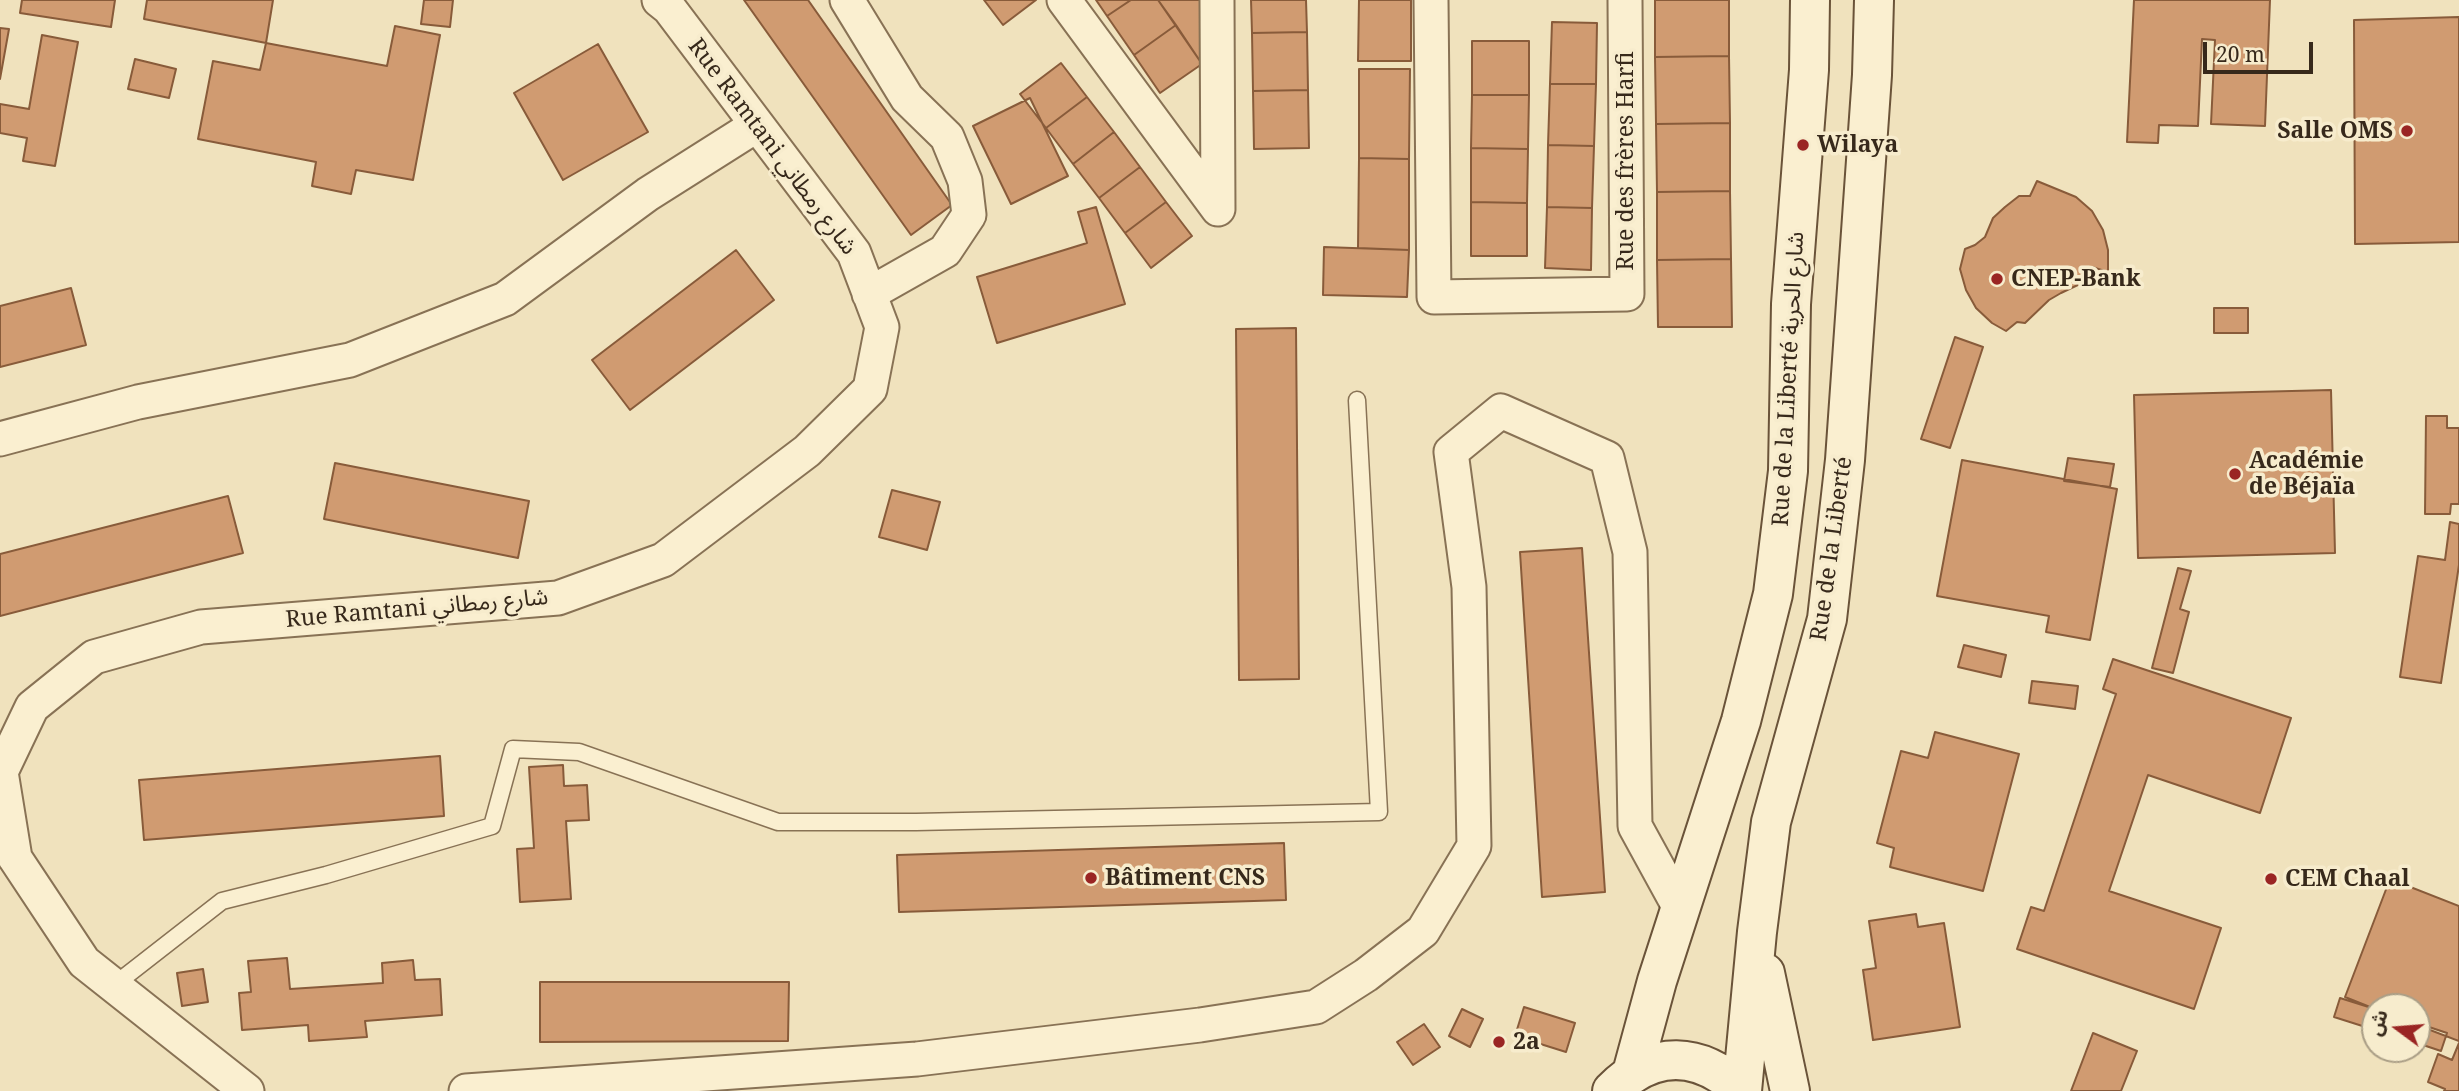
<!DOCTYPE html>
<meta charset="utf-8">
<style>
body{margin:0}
#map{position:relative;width:2459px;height:1091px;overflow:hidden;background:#f0e2bd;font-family:"Noto Serif","Noto Sans Arabic",serif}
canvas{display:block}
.north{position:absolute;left:2361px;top:993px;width:70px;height:70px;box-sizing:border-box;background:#f7eccd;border:2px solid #aa9e86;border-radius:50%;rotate:286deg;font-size:19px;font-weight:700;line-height:28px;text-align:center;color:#37291b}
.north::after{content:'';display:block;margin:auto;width:24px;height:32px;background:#9a2523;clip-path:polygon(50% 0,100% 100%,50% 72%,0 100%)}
.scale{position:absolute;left:2203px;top:42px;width:110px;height:32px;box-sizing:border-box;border:4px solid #37291b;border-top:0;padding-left:9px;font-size:21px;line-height:24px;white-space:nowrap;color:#37291b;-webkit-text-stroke:5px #f7eccd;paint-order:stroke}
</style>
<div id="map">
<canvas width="2459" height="1091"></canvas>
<div class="north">ش</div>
<div class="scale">20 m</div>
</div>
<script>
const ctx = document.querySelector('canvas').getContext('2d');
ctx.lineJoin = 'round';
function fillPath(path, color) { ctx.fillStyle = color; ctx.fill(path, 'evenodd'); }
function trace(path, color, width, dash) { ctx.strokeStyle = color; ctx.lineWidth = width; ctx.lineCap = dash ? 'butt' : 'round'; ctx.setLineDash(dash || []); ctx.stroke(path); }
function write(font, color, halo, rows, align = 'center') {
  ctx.font = font + ' "Noto Serif","Noto Sans Arabic",serif'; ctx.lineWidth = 7; ctx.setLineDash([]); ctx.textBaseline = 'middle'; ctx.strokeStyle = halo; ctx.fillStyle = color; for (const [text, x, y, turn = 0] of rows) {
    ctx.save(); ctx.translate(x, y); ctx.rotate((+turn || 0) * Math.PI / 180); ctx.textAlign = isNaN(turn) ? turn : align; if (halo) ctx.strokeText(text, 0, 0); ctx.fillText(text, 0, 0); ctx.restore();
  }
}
const building = new Path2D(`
 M22 0H115L111 27 20 13Z
 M147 0H273L266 43 144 19Z
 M424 0H453L450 27 421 24Z
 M744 0H808L952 205 911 235Z
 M984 0H1036L1003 25Z
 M1096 0H1131L1107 16Z
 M1131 0H1158L1176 25 1134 55 1107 16Z
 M1158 0H1201L1202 64Z
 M1251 0H1306L1307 32 1252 33Z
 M1359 0H1411V61H1358Z
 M1655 0H1729V56L1655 57Z
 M2134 0H2270L2265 126 2211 124 2215 40 2202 39 2198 126 2159 125 2158 143 2127 142Z
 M2459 17V242L2355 244 2354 20Z
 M1552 22 1597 23 1596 84H1550Z
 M1176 25 1202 64 1160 93 1134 55Z
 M395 26 440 35 413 180 356 170 351 194 312 186 316 162 198 139 213 61 260 70 266 43 387 66Z
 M0 28 9 29 0 79Z
 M1307 32 1308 90 1253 91 1252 33Z
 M42 35 78 42 55 166 23 161 27 138 0 133V104L29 109Z
 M1472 41H1529V95H1472Z
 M598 44 648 132 563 180 514 93Z
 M1729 56 1730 123 1656 124 1655 57Z
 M135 59 176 69 169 98 128 89Z
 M1061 63 1087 97 1046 128 1020 94Z
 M1359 69H1410L1409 159 1359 158Z
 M1550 84H1596L1594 146 1548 145Z
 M1308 90 1309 148 1254 149 1253 91Z
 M1472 95H1529L1528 149 1471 148Z
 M1087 97 1114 132 1073 164 1046 128Z
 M1030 98 1068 176 1011 204 973 126Z
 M1730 123V191L1657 192 1656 124Z
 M1114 132 1140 167 1099 198 1073 164Z
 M1548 145 1594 146 1592 208 1547 207Z
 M1471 148 1528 149 1527 203 1471 202Z
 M1359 158 1409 159V250L1358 248Z
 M1140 167 1166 202 1125 233 1099 198Z
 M2037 181 2076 197 2092 211 2103 230 2108 250V272L2092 267V284L2082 283 2061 293 2049 300 2025 323 2017 322 2006 331 1992 323 1976 308 1966 290 1960 269 1965 249 1975 245 1985 237 1993 218 2005 207 2019 196H2030Z
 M1730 191 1731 259 1657 260V192Z
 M1166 202 1192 236 1151 268 1125 233Z
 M1471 202 1527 203V256H1471Z
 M1096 207 1125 304 997 343 977 277 1087 243 1078 212Z
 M1547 207 1592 208 1591 270 1545 268Z
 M1324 247 1409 250 1407 297 1323 295Z
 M736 250 774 300 630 410 592 360Z
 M1731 259 1732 327H1658L1657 260Z
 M71 288 86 345 0 367V306Z
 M2214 308H2248V333H2214Z
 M1296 328 1299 679 1239 680 1236 329Z
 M1955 337 1983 347 1950 448 1921 439Z
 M2331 390 2335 553 2138 558 2134 395Z
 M2426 416H2447V428H2459V504H2451L2450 514H2425Z
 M2068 458 2114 464 2110 487 2064 481Z
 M1962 460 2117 489 2090 640 2046 632 2049 616 1937 596Z
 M335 463 529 501 518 558 324 519Z
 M892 490 940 502 927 550 879 537Z
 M228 496 243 553 0 616V554Z
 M2450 522 2459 524V565L2441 683 2400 677 2418 556 2445 560Z
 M1582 548 1605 892 1542 897 1520 552Z
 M2178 568 2191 571 2180 609 2189 612 2173 673 2152 668Z
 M1964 645 2006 655 2001 677 1958 667Z
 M2113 659 2291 718 2260 813 2148 775 2109 891 2221 928 2194 1009 2017 949 2031 907 2044 911 2116 694 2103 689Z
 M2032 681 2078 686 2075 709 2029 703Z
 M1935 732 2019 754 1983 891 1890 867 1894 848 1877 843 1901 751 1928 758Z
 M440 756 444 816 144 840 139 780Z
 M563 765 564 786 587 785 589 820 566 821 571 899 520 902 517 849 534 848 529 767Z
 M1284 843 1286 900 899 912 897 855Z
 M2390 879 2459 906V1041L2417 1025V1007L2375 1009 2345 997Z
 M1916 914 1918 927 1944 923 1960 1027 1873 1040 1863 970 1876 968 1869 921Z
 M287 958 290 989 383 983 382 963 413 960 415 980 440 979 442 1015 365 1021 367 1037 309 1041 308 1025 242 1030 239 993 251 992 248 961Z
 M203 969 208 1002 182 1006 177 973Z
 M540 982H789L788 1041 540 1042Z
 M2340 998 2375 1009V1030L2334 1017Z
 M1524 1007 1575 1023 1566 1052 1515 1036Z
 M1462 1009 1483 1019 1470 1047 1449 1036Z
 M2417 1023 2447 1033 2441 1051 2417 1043Z
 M1424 1024 1440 1047 1413 1065 1397 1042Z
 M2093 1033 2137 1051 2121 1091H2071Z
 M2459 1043V1091H2444L2445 1089 2428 1082 2438 1054 2452 1060Z`);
fillPath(building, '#d09b71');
trace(building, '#885b3a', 2);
const lane = new Path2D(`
 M113 986 222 901 326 875 492 826 513 749 579 752 778 822H916L1379 812 1357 400`);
const street = new Path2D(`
 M847 0 907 98 947 137 965 181 969 215 945 251 869 294
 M1064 0 1218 209
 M1217 0 1218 209
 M1431 0 1434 297 1627 294 1625 0
 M0 439 138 402 350 360 505 299 648 194 757 125
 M247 1091 84 962 15 858 1 772 32 707 94 657 201 627 558 598 663 560 807 451 870 389 882 327 854 253 669 8 659 0
 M466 1091 917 1059 1200 1025 1316 1007 1366 975 1423 931 1474 846 1469 587 1451 452 1501 411 1607 458 1630 552 1635 826 1681 910`);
const secondary = new Path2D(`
 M1765 973 1790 1091
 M1632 1073 1657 981 1741 721 1773 594 1788 471 1791 304 1809 70 1810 0
 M1612 1091C1653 1049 1700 1051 1742 1091
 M1742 1091 1757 932 1771 822 1827 619 1845 460 1872 75 1874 0`);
trace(lane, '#887255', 19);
trace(street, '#887255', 37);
trace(secondary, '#6a5339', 42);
trace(lane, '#faefd0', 16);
trace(street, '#faefd0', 33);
trace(secondary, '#faefd0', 38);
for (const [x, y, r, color] of [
 [2407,131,7,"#9a2523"],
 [1803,145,7,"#9a2523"],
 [1997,279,7,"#9a2523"],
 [2235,474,7,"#9a2523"],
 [1091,878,7,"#9a2523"],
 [2271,879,7,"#9a2523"],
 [1499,1042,7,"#9a2523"]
]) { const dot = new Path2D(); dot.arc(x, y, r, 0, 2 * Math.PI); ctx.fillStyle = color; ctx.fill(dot); trace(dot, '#f7eccd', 2.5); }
write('bold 23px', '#37291b', '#f7eccd', [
 ["Salle OMS",2393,131,"right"],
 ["Wilaya",1817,145],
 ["CNEP-Bank",2011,279],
 ["Académie",2249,461],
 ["de Béjaïa",2249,487],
 ["Bâtiment CNS",1105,878],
 ["CEM Chaal",2285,879],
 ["2a",1513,1042]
], 'left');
write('23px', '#37291b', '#f7eccd', [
 ["Rue Ramtani شارع رمطاني",772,147,53],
 ["Rue des frères Harfi",1626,161,-90],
 ["Rue de la Liberté شارع الحرية",1789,379,-87],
 ["Rue de la Liberté",1832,549,-82],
 ["Rue Ramtani شارع رمطاني",417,609,-5]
]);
</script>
